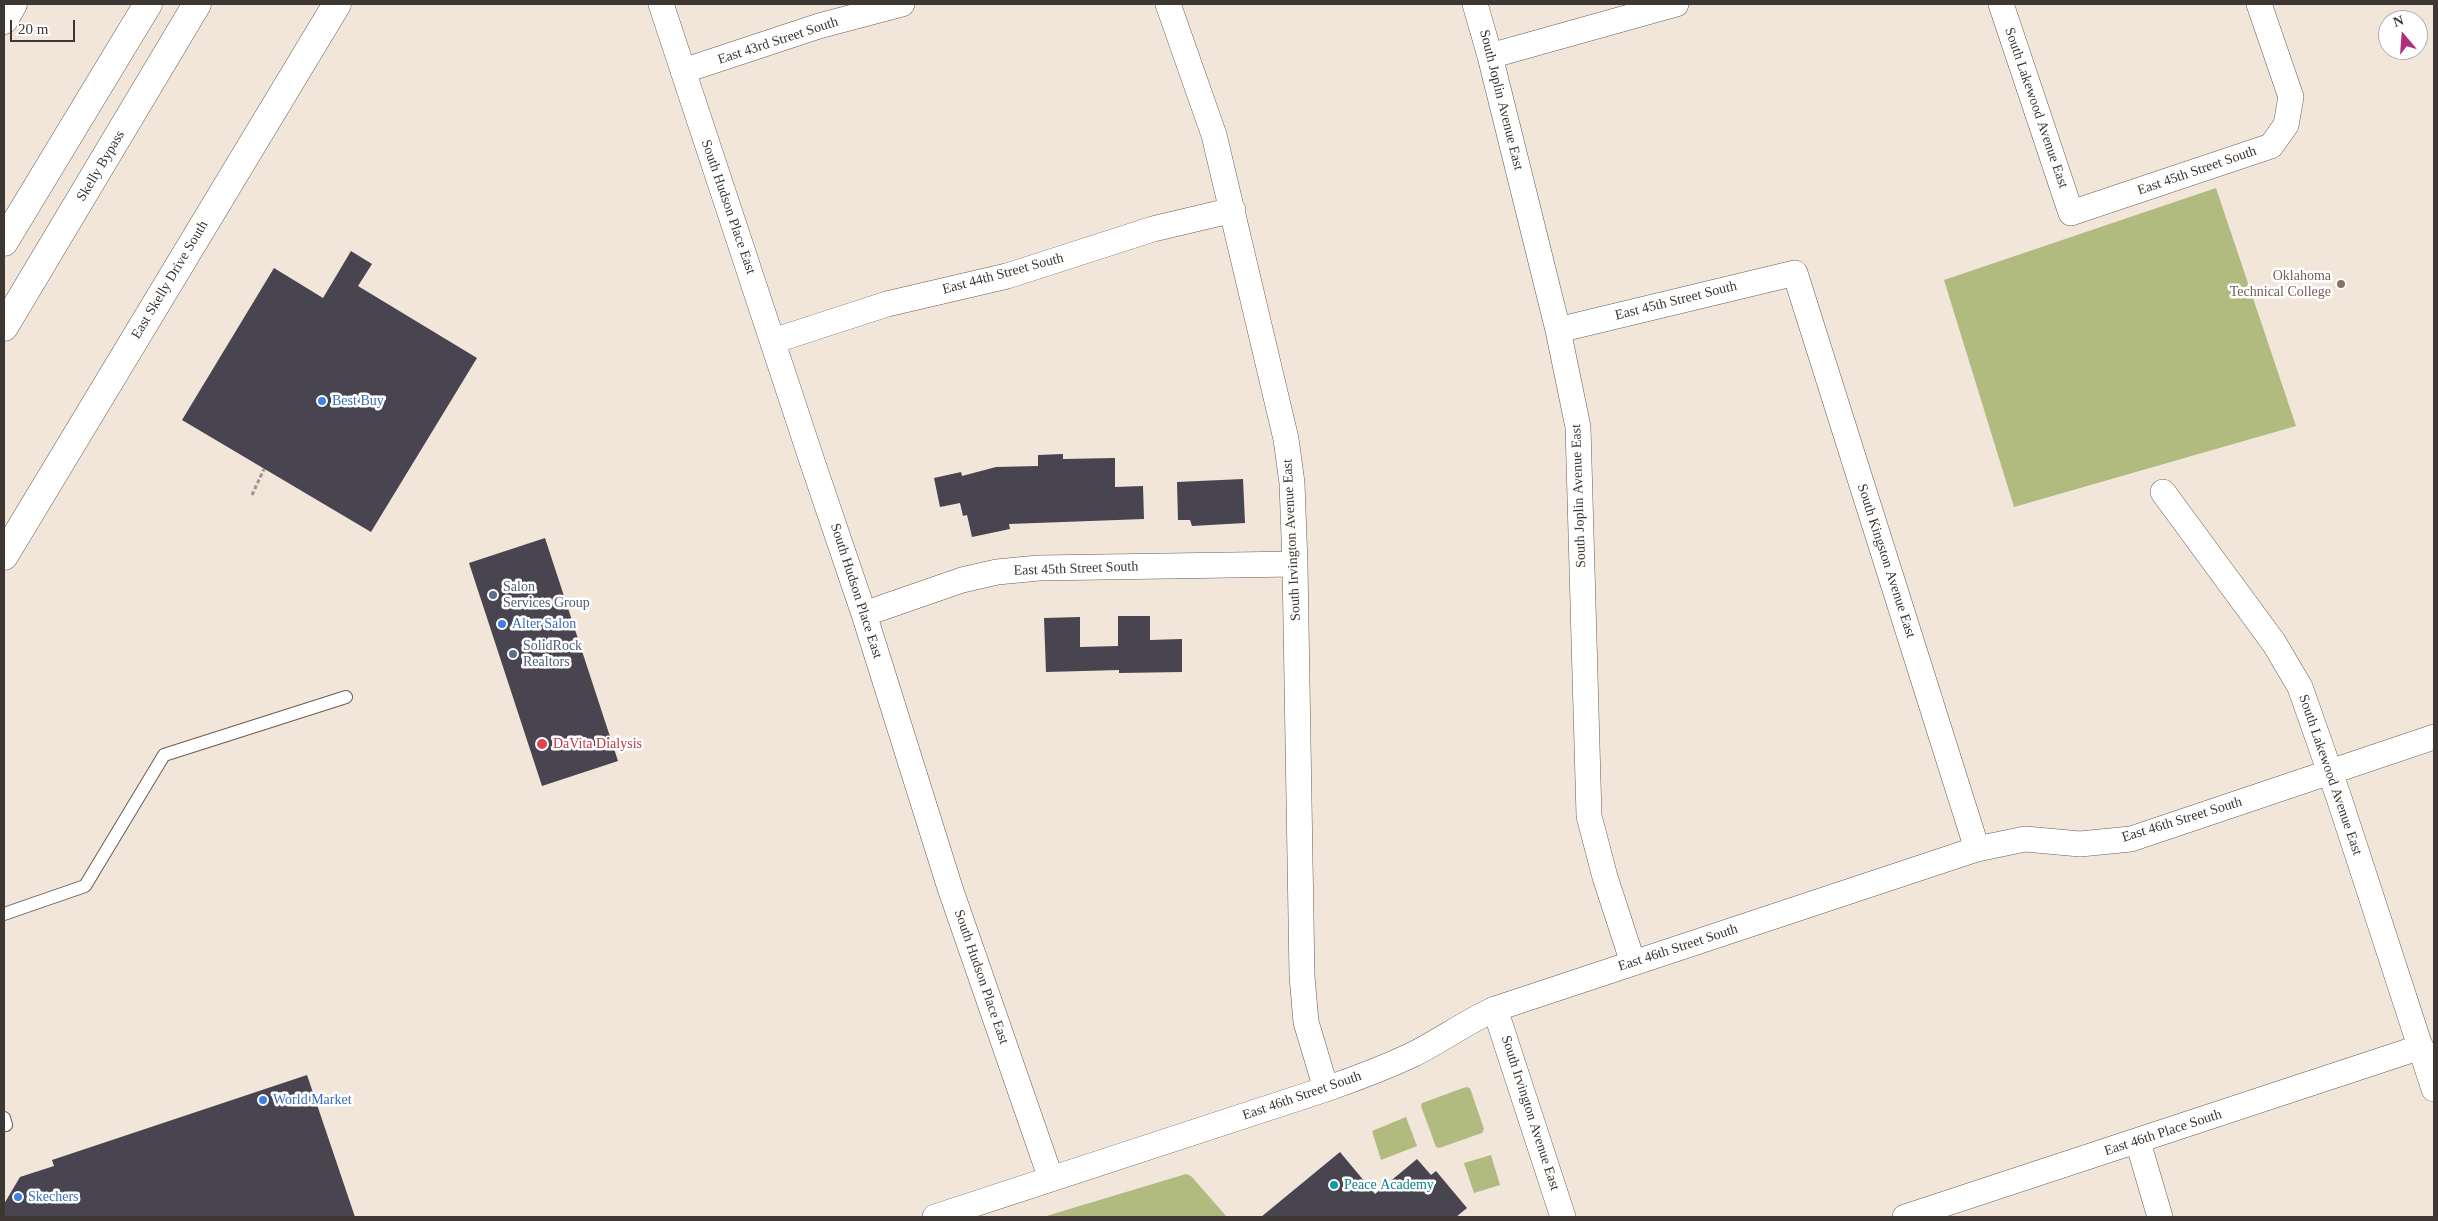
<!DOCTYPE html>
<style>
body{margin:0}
#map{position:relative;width:2438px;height:1221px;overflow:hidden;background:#f2e5da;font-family:"Times New Roman",serif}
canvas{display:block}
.frame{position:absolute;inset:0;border:5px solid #3c3732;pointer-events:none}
.north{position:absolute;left:2378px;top:10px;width:50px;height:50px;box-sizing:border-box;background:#fff;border:1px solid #b1afad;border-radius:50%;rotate:342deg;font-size:14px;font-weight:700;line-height:20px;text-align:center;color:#3c3732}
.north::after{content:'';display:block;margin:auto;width:18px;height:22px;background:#ae2f7d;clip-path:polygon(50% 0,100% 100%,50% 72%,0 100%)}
.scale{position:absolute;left:10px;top:20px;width:65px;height:22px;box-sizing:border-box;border:2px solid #3c3732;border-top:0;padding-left:6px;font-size:15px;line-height:18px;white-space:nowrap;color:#3c3732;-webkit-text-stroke:4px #fff;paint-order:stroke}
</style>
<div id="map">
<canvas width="2438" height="1221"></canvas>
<div class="frame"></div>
<div class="north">N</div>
<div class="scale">20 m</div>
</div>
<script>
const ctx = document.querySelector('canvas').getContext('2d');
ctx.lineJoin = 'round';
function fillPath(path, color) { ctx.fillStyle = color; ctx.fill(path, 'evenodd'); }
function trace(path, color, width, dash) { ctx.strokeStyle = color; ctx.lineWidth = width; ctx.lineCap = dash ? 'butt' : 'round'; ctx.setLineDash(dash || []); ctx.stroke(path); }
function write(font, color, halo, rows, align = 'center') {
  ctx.font = font + ' "Times New Roman",serif'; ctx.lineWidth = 5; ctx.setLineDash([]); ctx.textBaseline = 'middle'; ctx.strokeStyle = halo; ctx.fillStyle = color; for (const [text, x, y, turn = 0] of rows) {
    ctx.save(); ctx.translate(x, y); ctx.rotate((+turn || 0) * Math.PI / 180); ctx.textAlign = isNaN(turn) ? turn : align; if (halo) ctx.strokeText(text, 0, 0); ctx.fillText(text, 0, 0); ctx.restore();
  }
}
fillPath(new Path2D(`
 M2216 188 2296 426 2014 507 1944 280Z
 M1466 1087 1470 1088 1484 1129 1482 1133 1439 1148 1436 1147 1421 1106 1422 1103Z
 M1406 1117 1417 1146 1381 1160 1372 1131Z
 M1491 1155 1500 1185 1474 1193 1464 1163Z
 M1186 1174 1191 1176 1227 1217H1043Z`), '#b1bb80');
fillPath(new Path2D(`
 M351 251 372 264 358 286 477 358 371 532 182 420 274 268 323 298Z
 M1063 454V459L1115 458V487L1143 486 1144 519 1009 524 1010 529 972 537 967 515 963 516 960 503 940 507 934 478 961 472 962 476 996 467 1038 466V455Z
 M1243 479 1245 523 1192 526 1190 520H1178L1177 482Z
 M545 538 618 761 542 786 469 563Z
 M1118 616H1150V640L1182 639V672L1119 673V670L1046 672 1044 618 1080 617V647L1118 646Z
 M307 1075 355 1217H4V1204L20 1177 54 1166 52 1160Z
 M1340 1152 1375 1194 1417 1159 1431 1175 1436 1171 1467 1208 1456 1217H1261Z`), '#484450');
const service = new Path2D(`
 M4 914 85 886 164 755 346 697
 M4 1118 6 1125`);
const minor = new Path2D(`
 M661 4 812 461 864 614 950 888 1051 1179
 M1168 4 1214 135 1286 439 1292 483 1295 564 1302 976 1306 1022 1326 1089
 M1475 4 1490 56 1558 330 1578 427 1589 816 1605 877 1633 963
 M2001 4 2071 213 2271 146 2286 125 2291 97 2259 4
 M1490 56 1676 4
 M683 71 819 26 902 4
 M1558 330 1795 273 1977 849
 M773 341 887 304 1007 276 1153 229 1233 210
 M2163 492 2274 643 2300 687 2339 798 2434 1089
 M864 614 962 580 997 572 1039 568 1295 564
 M1495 1009 1563 1217
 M2138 1142 2160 1217
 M935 1217 1326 1089C1355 1079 1384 1068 1412 1055 1440 1041 1466 1022 1495 1009L1977 849 2025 839 2080 844 2131 839 2434 737
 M1905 1217 2421 1047`);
const secondary = new Path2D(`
 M4 20 13 4
 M4 556 337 4`);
const motorway = new Path2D(`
 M4 242 148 4
 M4 327 197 4`);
trace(service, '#685d53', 14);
trace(minor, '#685d53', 26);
trace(secondary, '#685d53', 29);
trace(motorway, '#685d53', 29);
trace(new Path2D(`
 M252 495 264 469`), '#9f968e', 3, [4, 2.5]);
trace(service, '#fff', 12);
trace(minor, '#fff', 25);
trace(secondary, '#fff', 28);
trace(motorway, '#fff', 28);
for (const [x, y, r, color] of [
 [2341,284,5,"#8d6e63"],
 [322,401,5,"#3f7fe0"],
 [493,595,5,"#5c6f8a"],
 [502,624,5,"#3f7fe0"],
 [513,654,5,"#5c6f8a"],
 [542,744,6,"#e0444e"],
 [263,1100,5,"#3f7fe0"],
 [1334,1185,5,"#0f9aa8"],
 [18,1197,5,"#3f7fe0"]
]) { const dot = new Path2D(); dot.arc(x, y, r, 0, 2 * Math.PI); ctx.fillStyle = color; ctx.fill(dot); trace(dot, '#fff', 2); }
write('14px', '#3c3732', '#fff', [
 ["East 43rd Street South",778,41,-18],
 ["South Joplin Avenue East",1501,100,76],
 ["South Lakewood Avenue East",2036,108,71],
 ["Skelly Bypass",101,166,-59],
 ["East 45th Street South",2197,171,-19],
 ["South Hudson Place East",728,207,71],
 ["East 44th Street South",1003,274,-15],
 ["East Skelly Drive South",170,280,-59],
 ["East 45th Street South",1676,301,-14],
 ["South Joplin Avenue East",1579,496,-92],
 ["South Irvington Avenue East",1292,540,-93],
 ["South Kingston Avenue East",1886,561,72],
 ["East 45th Street South",1076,569,-2],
 ["South Hudson Place East",856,591,72],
 ["South Lakewood Avenue East",2330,775,71],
 ["East 46th Street South",2182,820,-17],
 ["East 46th Street South",1678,948,-18],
 ["South Hudson Place East",981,977,71],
 ["East 46th Street South",1302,1096,-19],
 ["South Irvington Avenue East",1530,1113,72],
 ["East 46th Place South",2163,1133,-18]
]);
write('14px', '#785e54', '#fff', [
 ["Oklahoma",2331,276],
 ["Technical College",2331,292]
], 'right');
write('14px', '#366cbe', '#fff', [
 ["Best Buy",332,401],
 ["Alter Salon",512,624],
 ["World Market",273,1100],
 ["Skechers",28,1197]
], 'left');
write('14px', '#4e5e75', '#fff', [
 ["Salon",503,587],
 ["Services Group",503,603],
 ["SolidRock",523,646],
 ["Realtors",523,662]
], 'left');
write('14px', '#be3a42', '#fff', [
 ["DaVita Dialysis",553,744]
], 'left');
write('14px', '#0d838f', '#fff', [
 ["Peace Academy",1344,1185]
], 'left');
</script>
